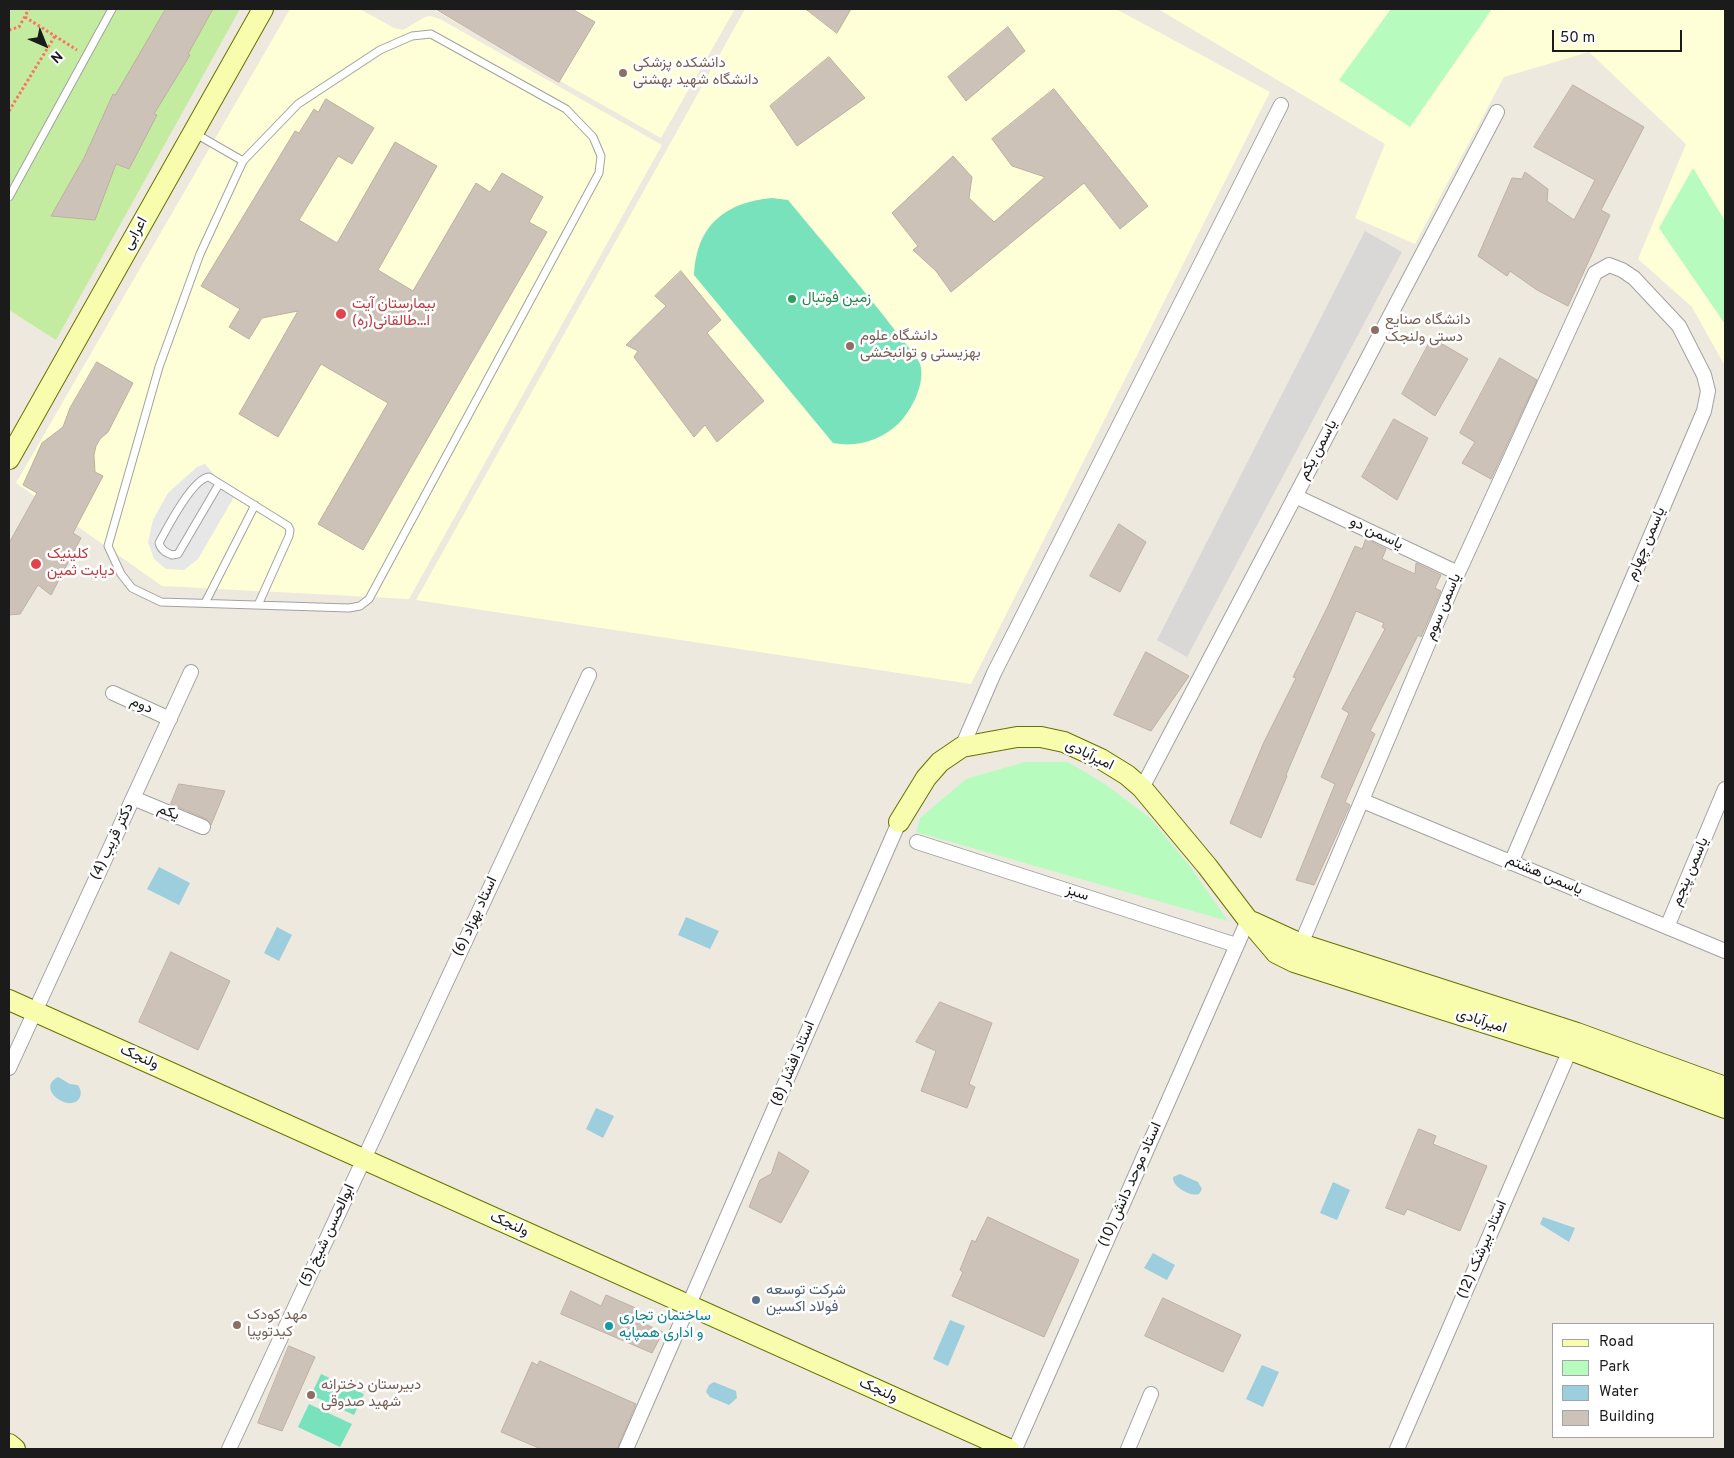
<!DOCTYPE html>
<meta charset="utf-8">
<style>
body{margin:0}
#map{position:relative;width:1734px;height:1458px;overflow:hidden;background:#ede9df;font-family:Overpass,sans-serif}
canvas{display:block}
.frame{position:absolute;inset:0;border:10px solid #1b1b1b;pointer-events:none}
.legend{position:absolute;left:1552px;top:1323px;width:162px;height:115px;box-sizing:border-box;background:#fff;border:1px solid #a4a4a4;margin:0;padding:6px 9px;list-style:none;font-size:15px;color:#1b1b1b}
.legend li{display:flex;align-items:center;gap:10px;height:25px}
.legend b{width:25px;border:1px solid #a4a4a4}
.north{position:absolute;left:20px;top:20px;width:50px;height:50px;-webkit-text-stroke:4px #fff;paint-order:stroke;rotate:136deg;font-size:14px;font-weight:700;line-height:20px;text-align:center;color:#1b1b1b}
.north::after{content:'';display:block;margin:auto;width:18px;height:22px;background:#1b1b1b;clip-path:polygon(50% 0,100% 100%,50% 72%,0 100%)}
.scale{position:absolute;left:1552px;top:30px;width:130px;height:22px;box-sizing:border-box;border:2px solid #1b1b1b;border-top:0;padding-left:6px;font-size:15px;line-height:18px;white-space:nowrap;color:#1b1b1b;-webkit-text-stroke:4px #fff;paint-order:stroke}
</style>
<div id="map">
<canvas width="1734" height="1458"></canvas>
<div class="frame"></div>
<ul class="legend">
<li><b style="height:6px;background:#f8fdad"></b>Road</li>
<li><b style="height:14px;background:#b7fcbe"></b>Park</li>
<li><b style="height:14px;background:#9ccede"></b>Water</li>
<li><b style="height:14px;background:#cdc2b8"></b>Building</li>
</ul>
<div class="north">N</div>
<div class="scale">50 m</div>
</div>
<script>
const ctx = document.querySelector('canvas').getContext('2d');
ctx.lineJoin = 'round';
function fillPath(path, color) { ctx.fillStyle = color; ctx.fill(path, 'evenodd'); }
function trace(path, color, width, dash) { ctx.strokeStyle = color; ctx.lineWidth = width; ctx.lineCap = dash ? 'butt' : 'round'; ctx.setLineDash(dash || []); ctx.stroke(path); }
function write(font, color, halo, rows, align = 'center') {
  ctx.font = font + ' Overpass,Vazirmatn,sans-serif'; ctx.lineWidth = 5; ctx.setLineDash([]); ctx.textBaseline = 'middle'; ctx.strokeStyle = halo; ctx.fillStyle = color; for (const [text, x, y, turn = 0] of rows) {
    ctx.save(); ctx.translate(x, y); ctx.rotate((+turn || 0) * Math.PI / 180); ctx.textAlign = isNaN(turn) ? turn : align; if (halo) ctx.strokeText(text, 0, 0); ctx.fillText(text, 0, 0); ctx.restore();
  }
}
fillPath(new Path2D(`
 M1365 231 1402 252 1187 657 1157 640Z`), '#d9d8d7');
fillPath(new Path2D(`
 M290 9H360L394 28 403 30 425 17 430 16 440 19 662 145 409 599 162 586 16 483Z
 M433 9H735L661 138Z
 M745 9H1116L1270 92 971 684 416 600Z
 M1158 9H1725V366L1692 307 1638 259 1686 144 1589 52 1504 77 1415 244 1355 218 1385 144Z`), '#feffd6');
fillPath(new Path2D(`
 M9 9H240L56 340 9 310Z`), '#c4eca1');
fillPath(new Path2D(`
 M1391 9H1492L1410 127 1339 80Z
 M1693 168 1725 221V324L1659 228Z
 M1025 762H1068L1105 784 1150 818 1188 864 1228 921 916 832 920 818 966 779Z`), '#b7fcbe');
fillPath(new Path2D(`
 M772 198 788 200C824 244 863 288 897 333 902 340 918 357 920 364 926 382 912 410 899 423 882 440 857 448 833 443L694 275C696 226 725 202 772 198Z
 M321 1374 364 1394 354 1415 311 1395Z
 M309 1404 352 1424 340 1447 298 1427Z`), '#77e2bb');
fillPath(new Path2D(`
 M205 464 234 497 198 559 184 570 166 569 154 559 148 542 153 520 168 493 197 467Z`), '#e7e7e7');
fillPath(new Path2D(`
 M159 867 190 883 179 905 147 889Z
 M686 917 719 931 710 949 678 935Z
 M277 927 292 935 279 961 264 953Z
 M58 1077 70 1084 78 1085C80 1089 82 1092 80 1097 72 1115 34 1089 58 1077Z
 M596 1108 614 1116 603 1138 586 1129Z
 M1180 1174 1198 1182 1202 1189 1199 1194C1191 1197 1172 1187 1173 1177Z
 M1333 1182 1350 1190 1337 1220 1320 1213Z
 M1543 1217 1575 1228 1569 1242 1540 1224Z
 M1153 1253 1175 1265 1167 1280 1144 1268Z
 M950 1320 965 1326 948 1366 933 1359Z
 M1262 1365 1279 1372 1263 1407 1246 1399Z
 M714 1382 736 1391 737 1398 729 1405 710 1397 706 1392 709 1385Z`), '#9ccede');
const building = new Path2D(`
 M166 9H213L188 54 190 55 154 114 157 115 129 169 116 164 95 220 51 216 84 158 113 94 115 95Z
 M436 9H572L595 22 559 82Z
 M806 9H851L837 33Z
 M1008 27 1025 51 966 101 948 77Z
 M829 57 865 98 797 146 770 106Z
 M1573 85 1644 127 1601 210 1610 215 1568 306 1537 290 1510 271 1507 276 1478 256 1512 178 1522 179 1525 172 1548 189 1547 201 1574 220 1595 180 1534 147Z
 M1054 89 1148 206 1120 229 1084 183 951 292 936 271 913 250 918 246 892 213 953 156 972 177 969 198 994 222 1045 177 1012 166 992 139Z
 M326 99 374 128 352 164 338 156 299 220 337 243 395 142 437 166 378 270 413 291 476 183 490 192 502 173 543 197 529 222 547 232 363 550 318 524 388 403 321 364 278 437 239 414 298 311 262 318 249 339 229 327 240 309 201 286 295 131 299 133 314 109 318 112Z
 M681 271 721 320 707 333 764 401 717 442 705 425 694 437 634 357 638 351 626 345 666 306 655 296Z
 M1432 338 1468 359 1435 416 1402 394Z
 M1500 358 1537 380 1491 479 1462 463 1475 442 1460 433Z
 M97 362 133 383 108 432 100 439 96 446 94 455 95 472 103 476 73 533 81 538 51 595 38 585 20 614 9 615V543L37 493 23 485 42 443 63 427 70 408Z
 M1394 419 1428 438 1397 500 1362 477Z
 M1119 524 1146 542 1120 592 1090 576Z
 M1366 539 1386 549 1382 559 1415 574 1416 563 1441 575 1435 588 1441 591 1421 637 1418 635 1370 731 1375 734 1345 802 1350 805 1314 885 1296 880 1335 784 1321 777 1349 713 1342 709 1385 629 1382 627 1384 623 1356 611 1286 775 1287 776 1261 838 1230 823 1264 742 1296 678 1293 677 1328 606 1355 546 1362 549Z
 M1146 652 1189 676 1151 731 1114 715Z
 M179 784 225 791 211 825 206 819 171 804Z
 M171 952 230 981 198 1050 139 1022Z
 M940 1002 992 1023 969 1084 975 1087 967 1108 921 1091 936 1051 916 1042Z
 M1419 1129 1436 1136 1433 1144 1487 1166 1460 1231 1407 1209 1404 1215 1386 1208Z
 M779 1152 809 1171 781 1223 749 1207 760 1180 771 1174Z
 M988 1217 1079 1260 1044 1337 952 1296 963 1272 960 1270 972 1240 975 1242Z
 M571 1291 601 1306 606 1295 638 1309 633 1319 663 1332 652 1353 561 1314Z
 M1163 1298 1241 1335 1223 1372 1145 1336Z
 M289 1346 315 1357 282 1431 258 1423Z
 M540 1361 636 1404 617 1449H541L501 1432 532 1362 537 1365Z`);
fillPath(building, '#cdc2b8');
trace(building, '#bfafa1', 1);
const lane = new Path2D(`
 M431 34 566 109 593 137 601 156 599 173 369 599 360 606 349 608 161 602 132 588 121 574 108 546 159 367 200 254 243 161 298 104 380 50 412 36Z
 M196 134 243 161
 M9 197 112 9
 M219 484 178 554 172 555C165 552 161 550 159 543 167 528 193 478 209 477L288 526 290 530 289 536 258 605
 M205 603 255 505`);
const street = new Path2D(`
 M1295 496 1458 573
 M113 693 170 719
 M962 747 994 673 1281 105
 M1142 788 1497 112
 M133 798 203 827
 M1363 801 1725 951
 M917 842 1236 945
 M1667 927 1725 789
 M1301 944 1458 573 1595 273 1609 265 1622 270 1634 278 1679 326 1704 375 1708 391 1704 411 1511 863
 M9 1068 191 672
 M229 1449 589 675
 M626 1449 899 822
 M1015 1449 1248 920
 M1128 1449 1151 1394
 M1397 1449 1570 1050`);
const secondary = new Path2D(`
 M9 459 263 9
 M899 822 926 778 940 762 962 747 1017 737H1041L1064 742 1101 759 1127 775 1142 788 1207 866 1248 920 1276 953 1294 962 1570 1050 1725 1108
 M1253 922 1301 944 1577 1033 1725 1087
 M9 1000 1009 1449
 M9 1444 15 1449`);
trace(lane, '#a2a2a2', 9);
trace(street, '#a2a2a2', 16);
trace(secondary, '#657300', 22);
trace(new Path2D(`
 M25 17 77 50
 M9 30 19 27 29 9
 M9 111 55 36`), '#ff725e', 3, [2.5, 2.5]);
trace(lane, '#fff', 7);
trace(street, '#fff', 14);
trace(secondary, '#f8fdad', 20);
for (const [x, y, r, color] of [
 [623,73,5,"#8d6e63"],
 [792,299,5,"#2e9e5b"],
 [341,314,6,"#e0444e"],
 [1375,330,5,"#8d6e63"],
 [850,346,5,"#8d6e63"],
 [36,564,6,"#e0444e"],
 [756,1300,5,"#5c6f8a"],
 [237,1325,5,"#8d6e63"],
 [609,1326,5,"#0f9aa8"],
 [311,1395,5,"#8d6e63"]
]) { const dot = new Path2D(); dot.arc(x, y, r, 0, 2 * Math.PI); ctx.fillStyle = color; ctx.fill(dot); trace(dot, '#fff', 2); }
write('15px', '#785e54', '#fff', [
 ["دانشکده پزشکی",633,64],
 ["دانشگاه شهید بهشتی",633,81],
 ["دانشگاه صنایع",1385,321],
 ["دستى ولنجک",1385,338],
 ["دانشگاه علوم",860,337],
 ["بهزیستی و توانبخشی",860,354],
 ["مهد کودک",247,1316],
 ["کیدتوپیا",247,1333],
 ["دبیرستان دخترانه",321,1386],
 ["شهید صدوقی",321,1403]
], 'left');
write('15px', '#1b1b1b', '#fff', [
 ["اعرابی",136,234,-61],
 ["یاسمن یکم",1319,450,-62],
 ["یاسمن دو",1376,534,26],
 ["یاسمن چهارم",1647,544,-67],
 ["یاسمن سوم",1444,607,-67],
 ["دوم",141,706,24],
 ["امیرآبادی",1089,756,26],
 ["یکم",168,813,22],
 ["دکتر قریب (4)",113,842,-65],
 ["یاسمن پنجم",1691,872,-67],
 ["یاسمن هشتم",1544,876,23],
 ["سبز",1077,894,18],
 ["استاد بهزاد (6)",476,917,-65],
 ["امیرآبادی",1481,1022,18],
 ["ولنجک",139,1058,24],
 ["استاد افشار (8)",794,1064,-67],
 ["استاد موحد دانش (10)",1131,1185,-66],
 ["ولنجک",509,1225,24],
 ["ابوالحسن شیخ (5)",328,1236,-65],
 ["استاد بیرشک (12)",1483,1250,-67],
 ["ولنجک",878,1391,24]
]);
write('15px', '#27864d', '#fff', [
 ["زمین فوتبال",802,299]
], 'left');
write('15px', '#be3a42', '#fff', [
 ["بیمارستان آیت",352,305],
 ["ا...طالقانی(ره)",352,322],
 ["کلینیک",47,555],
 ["دیابت ثمین",47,572]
], 'left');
write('15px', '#4e5e75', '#fff', [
 ["شرکت توسعه",766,1291],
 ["فولاد اکسین",766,1308]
], 'left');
write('15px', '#0d838f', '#fff', [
 ["ساختمان تجاری",619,1317],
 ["و اداری همپایه",619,1334]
], 'left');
</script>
